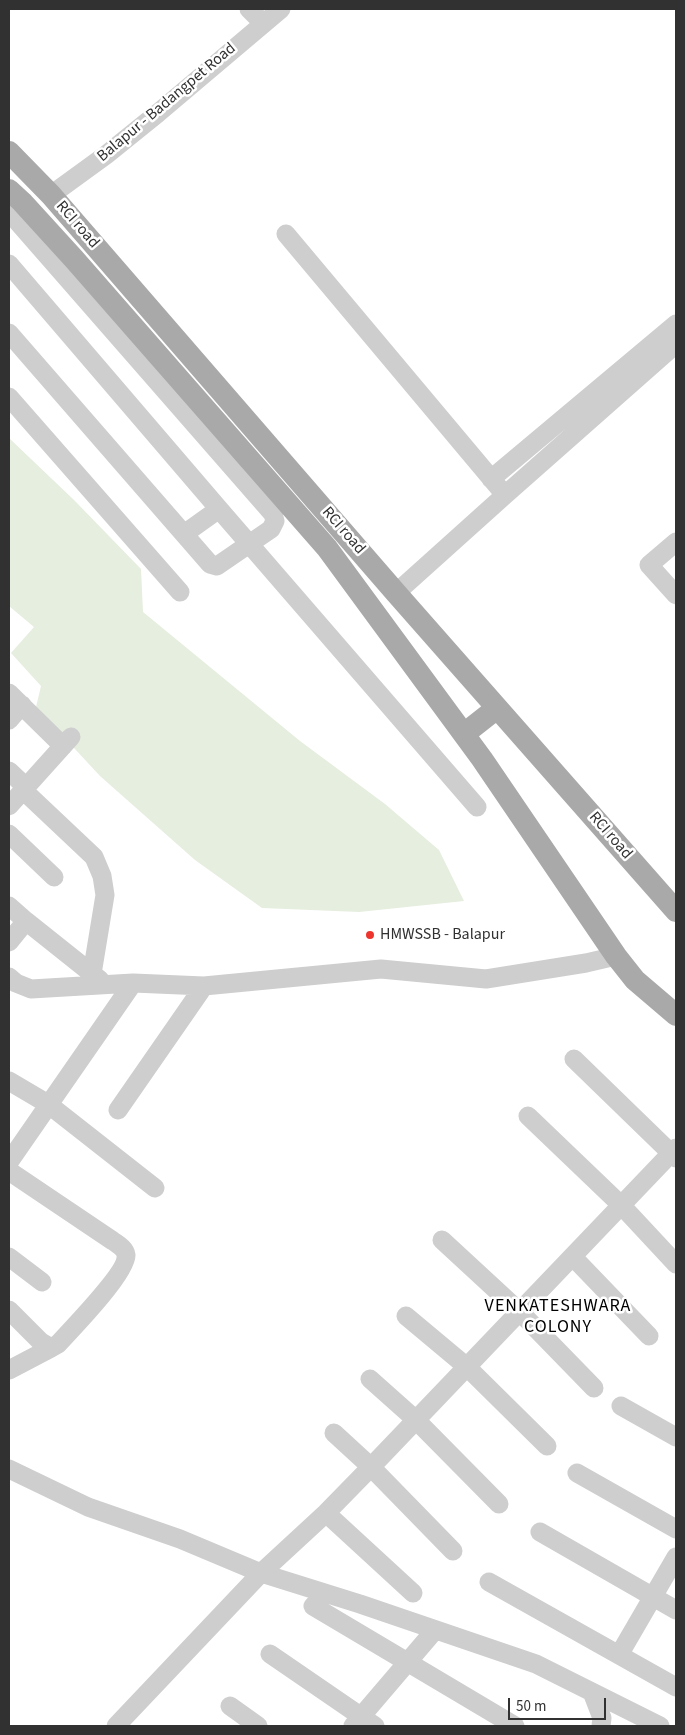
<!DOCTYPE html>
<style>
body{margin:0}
#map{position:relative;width:685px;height:1735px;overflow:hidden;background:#fff;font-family:"Source Sans 3",sans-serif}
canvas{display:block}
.frame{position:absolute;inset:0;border:10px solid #313131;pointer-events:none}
.scale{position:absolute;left:508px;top:1698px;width:98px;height:22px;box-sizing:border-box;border:2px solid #313131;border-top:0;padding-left:6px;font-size:15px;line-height:18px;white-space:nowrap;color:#313131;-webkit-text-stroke:4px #fff;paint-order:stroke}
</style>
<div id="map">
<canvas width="685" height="1735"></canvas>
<div class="frame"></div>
<div class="scale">50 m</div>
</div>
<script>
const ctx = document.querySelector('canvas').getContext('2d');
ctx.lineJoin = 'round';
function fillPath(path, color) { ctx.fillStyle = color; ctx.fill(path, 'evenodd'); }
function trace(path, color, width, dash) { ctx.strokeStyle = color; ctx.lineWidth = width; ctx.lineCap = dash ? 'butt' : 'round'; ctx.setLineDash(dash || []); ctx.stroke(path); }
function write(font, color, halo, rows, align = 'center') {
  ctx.font = font + ' "Source Sans 3",sans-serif'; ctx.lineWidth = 5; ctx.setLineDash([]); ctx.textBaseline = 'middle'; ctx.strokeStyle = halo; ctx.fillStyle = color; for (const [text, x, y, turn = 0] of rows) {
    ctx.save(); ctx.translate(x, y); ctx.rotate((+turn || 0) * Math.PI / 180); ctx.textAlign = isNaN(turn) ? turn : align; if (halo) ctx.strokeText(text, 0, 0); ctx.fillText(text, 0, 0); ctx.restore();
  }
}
fillPath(new Path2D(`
 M9 438 74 500 141 569 143 612 300 741 385 804 439 850 464 901 359 912 262 908 195 860 100 776 36 707 41 686 11 653 34 627 9 606Z`), '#e6eedf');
trace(new Path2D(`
 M249 9 263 23
 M51 195 106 155 158 113 281 9
 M286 234 505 495
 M9 264 219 509 477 807
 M9 333 210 564 217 566 271 529 275 521 273 514 10 213
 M9 397 180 592
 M491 479 676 324
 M184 534 219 509
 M676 542 649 565 676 595
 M396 593 505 495 676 344
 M9 693 63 746
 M9 720 22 705
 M9 771 26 787
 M23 790 94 857 102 876 105 895 92 974
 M9 806 71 737
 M9 834 54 877
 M9 906 26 921 9 942
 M26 921 100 980
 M9 977 16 983 31 989 133 983 204 986 381 969 486 979 586 963 616 956
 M574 1059 676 1158
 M9 1081 48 1104 155 1188
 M118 1110 204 986
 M528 1116 622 1206 676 1264
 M9 1162 133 983
 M9 1171 113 1241C117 1244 125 1248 126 1255 128 1271 71 1330 58 1344L51 1348 41 1342 9 1310
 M442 1240 520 1312 594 1388
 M9 1257 42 1282
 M573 1257 649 1336
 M406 1316 467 1367 547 1446
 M9 1370 51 1348
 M370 1379 416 1420 499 1504
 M621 1406 676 1437
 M334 1433 371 1467 453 1551
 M9 1469 88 1507 180 1539 261 1573 360 1604 536 1664 660 1726
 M577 1473 676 1529
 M326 1513 413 1593
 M540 1532 676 1610
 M489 1582 676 1687
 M313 1606 515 1726
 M270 1654 375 1726
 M619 1655 676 1557
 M592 1692 602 1718 601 1726
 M230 1706 258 1726
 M116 1726 261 1573 326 1513 371 1467 676 1148
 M353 1726 435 1630`), '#cecece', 19);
trace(new Path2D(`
 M9 152 51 195 396 593 676 911
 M9 190 22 202 74 259 327 548 482 759 616 956 635 980 676 1015
 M464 734 497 708`), '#a9a9a9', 22);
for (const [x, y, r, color] of [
 [370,935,5,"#ee352d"]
]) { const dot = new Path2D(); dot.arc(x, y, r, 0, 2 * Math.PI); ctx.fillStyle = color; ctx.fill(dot); trace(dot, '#fff', 2); }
write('16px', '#313131', '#fff', [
 ["Balapur - Badangpet Road",167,103,-40],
 ["RCI road",77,225,49],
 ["RCI road",343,531,49],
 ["RCI road",610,836,49]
]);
write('16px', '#313131', '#fff', [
 ["HMWSSB - Balapur",380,935]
], 'left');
ctx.letterSpacing = '1px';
write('18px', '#000', '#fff', [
 ["VENKATESHWARA",558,1307],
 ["COLONY",558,1328]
]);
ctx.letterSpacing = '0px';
</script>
